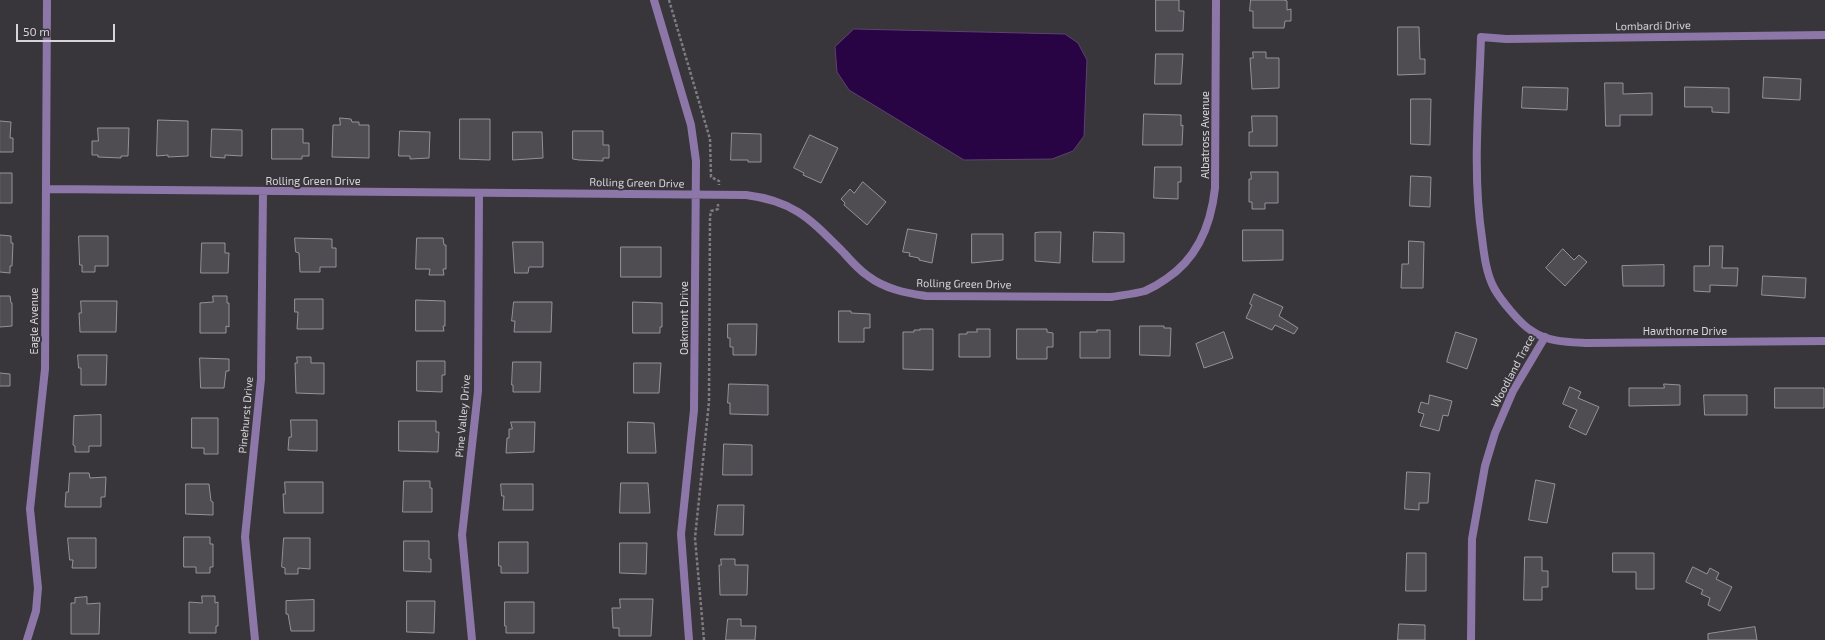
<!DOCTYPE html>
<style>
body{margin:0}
#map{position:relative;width:1825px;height:640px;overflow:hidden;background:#38353b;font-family:"Exo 2",sans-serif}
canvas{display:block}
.scale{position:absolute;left:16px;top:24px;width:99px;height:18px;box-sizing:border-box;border:2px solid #d6d4d8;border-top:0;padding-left:5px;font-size:12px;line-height:14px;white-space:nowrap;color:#d6d4d8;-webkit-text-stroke:3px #38353b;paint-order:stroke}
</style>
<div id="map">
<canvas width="1825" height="640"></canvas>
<div class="scale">50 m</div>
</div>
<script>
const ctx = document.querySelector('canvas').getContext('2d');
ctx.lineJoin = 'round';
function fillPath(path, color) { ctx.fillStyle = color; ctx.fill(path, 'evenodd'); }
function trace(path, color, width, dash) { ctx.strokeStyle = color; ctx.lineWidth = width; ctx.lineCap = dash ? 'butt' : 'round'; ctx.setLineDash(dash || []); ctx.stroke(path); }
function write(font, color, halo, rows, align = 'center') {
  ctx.font = font + ' "Exo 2",sans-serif'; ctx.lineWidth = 4; ctx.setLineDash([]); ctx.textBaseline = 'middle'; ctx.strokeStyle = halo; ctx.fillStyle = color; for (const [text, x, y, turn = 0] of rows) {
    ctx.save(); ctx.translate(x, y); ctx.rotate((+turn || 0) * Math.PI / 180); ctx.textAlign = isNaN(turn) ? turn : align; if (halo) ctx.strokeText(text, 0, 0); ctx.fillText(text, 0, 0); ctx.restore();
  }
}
const water = new Path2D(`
 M854 29 1065 34 1078 43 1087 60 1084 136 1073 151 1052 159 964 160 849 90 837 72 835 47Z`);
fillPath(water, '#290444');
trace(water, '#5d4270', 1);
const building = new Path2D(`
 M1156 0H1179V11H1184L1183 31H1156Z
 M1251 0H1284L1287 1V10L1291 9V21H1285L1284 28H1253V11H1250Z
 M1398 27H1419L1420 59H1425V74L1398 75Z
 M1253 52H1266V58H1279V88L1252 89 1250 58H1253Z
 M1156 54H1183L1181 84H1155Z
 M1764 77 1801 79 1800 100 1763 98Z
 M1605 83H1623V94L1652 93V115H1620V126H1606Z
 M1523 87 1568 88 1567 110 1522 108Z
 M1685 87 1729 88V113L1712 112V107H1685Z
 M1411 99H1431L1430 145 1411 144Z
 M1144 114 1181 115V126L1183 125 1182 145H1143Z
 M1252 116H1277V146H1249V132H1252Z
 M340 118 351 119 352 122H359V125H369V158L332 157 333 125H340Z
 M460 119H490V160L460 159Z
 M158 120 188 121V156L168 157V155L157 156Z
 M0 121 11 122 10 138H13V152H0Z
 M98 128H129L128 156H121V158L98 157V155H92V141H98Z
 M212 129 242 130V156L225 155V158L211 157Z
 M272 129H303V143H309V156H302V159H272Z
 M400 131 430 132 429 158 410 159V156H399Z
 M573 131H603V145H609V158H603V161L579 160 573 159Z
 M513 132H542L543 158 513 160Z
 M732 133 761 134V162H748V160H731Z
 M810 135 838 148 821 183 803 175 804 173 794 168Z
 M1155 167H1181V182H1178V199L1154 198Z
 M1251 172H1278V203H1265V209H1252V202H1249V179H1251Z
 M0 173H12V203H0Z
 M1411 176 1431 177 1430 207 1410 206Z
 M863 182 886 202 867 225 844 205 845 203 841 199 850 189 854 193Z
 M908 229 937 234 932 263 919 260V258L909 256 910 253 903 252Z
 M1243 230H1283V260L1243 261Z
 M1041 232H1061L1060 263 1035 261V233Z
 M1094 232 1124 233V262H1093Z
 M972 234H1003V260L972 263Z
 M0 235 11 236V243H13L12 266H10V273L0 272Z
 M79 236H108V266H95V272H82V265H80Z
 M295 238 332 239V248H336V267H320V272H300L299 253 296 252Z
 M417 238H443L444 245H446V269H443L444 275H429L430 269H416Z
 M1409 241 1424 242 1423 288H1401L1402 264H1408Z
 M513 242H543V267H529L528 273H515Z
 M202 243H225V253H229L228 273H201Z
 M1710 246H1723L1722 268H1738L1737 286 1710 285V292L1694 291V266H1709Z
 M621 247H661V277H621Z
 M1563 249 1574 260 1579 255 1587 262 1565 286 1546 268Z
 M1664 265V286H1623L1622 266Z
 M1763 276 1806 278 1805 298 1762 295Z
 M1254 294 1283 307 1279 316 1298 328 1294 334 1275 325 1272 330 1246 318 1252 305 1250 304Z
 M0 296H10L11 303H12V326L0 327Z
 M213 296H227V303H229V327L226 326V333H200V303L213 302Z
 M295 299H323V329H297L298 312H295Z
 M416 300 445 301V326H443L444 331H416Z
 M81 301H117L116 332H80L79 313H81Z
 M514 302H552L551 332H514L515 321H512Z
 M633 302 662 303V327H660V333H633Z
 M839 311H851V313L870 314V328H864V342H839Z
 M728 324H757L756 355H733V347H730V338H728Z
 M1140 326H1164V328H1171L1170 356 1140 355Z
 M920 329H933V370L903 369V332H914V330H920Z
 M977 329H990V357H959V334H967V332H977Z
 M1017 329H1047V332L1053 333V347H1047V359H1017Z
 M1097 330H1110V358H1080V332H1097Z
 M1224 332 1233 358 1204 368 1196 344Z
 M1456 332 1477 339 1467 369 1447 362Z
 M78 355H107L106 385H81V368H79Z
 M297 357H311V363H324V394L296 393 295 363H297Z
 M200 358 229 359V371H226L224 388H201Z
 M417 361H445V375H442V392L417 391Z
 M513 362H541L540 392H513V385H512Z
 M634 363H661L659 393H634Z
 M0 373 10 374V386H0Z
 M729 384 768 385V415L730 414V403H728Z
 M1664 384 1680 385V405L1629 406V388H1664Z
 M1570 387 1581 392 1578 398 1599 407 1586 435 1569 427 1577 410 1563 404Z
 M1775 388H1824V408H1775Z
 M1430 395 1452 401 1448 416 1443 415 1439 431 1420 426 1424 414 1418 412 1421 402 1428 404Z
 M1704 395H1747V415H1705Z
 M101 415V446H89V452H75V446L73 445 74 416Z
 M192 418H218V454H204V448H192Z
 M291 420H317V451L288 450 289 437H291Z
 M399 421H436V432H439L438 452 399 451Z
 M511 422H535L534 452 506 453 507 438H509V429H512Z
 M628 422 654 423 656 453H628Z
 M724 444 752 445V475H723Z
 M1407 472 1430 473 1428 503H1419V510L1405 509Z
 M70 473H89L90 478 106 477 105 497H101V507H65L66 492H68Z
 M1536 480 1555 484 1547 523 1529 520Z
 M404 481H430V488H432V512H403Z
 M285 482H323V513H284L283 494H285Z
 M621 483H648L650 513H620Z
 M186 484H209L211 501 213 502V515L186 514Z
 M501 484H533V510H503L504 496H502Z
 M718 505H744L743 535H715Z
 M184 537H210V544H213V567H210V573H196V567H184Z
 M68 538H96V568H72L73 560H70Z
 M284 538H310V569L298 568V574H285V568L282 567Z
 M404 541H429V559H431V572L404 571Z
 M499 542H528V573H501V566H499Z
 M620 543H647L646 574 620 573Z
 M1407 553H1426V591H1406Z
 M1613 553H1654V589H1636V572H1613Z
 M1525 557H1542V571H1548V587H1542V600H1524Z
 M721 559H735V565H748L747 595H720L719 565H721Z
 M1693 567 1707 574 1710 568 1719 573 1716 579 1732 587 1720 611 1708 605 1710 598 1701 594 1703 590 1686 582Z
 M202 596H215V603L218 602V626H216V633H189V602L202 603Z
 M87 597V604L100 603 99 634H71V603H75V598Z
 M620 599H653L651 636H619V628H613L612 608H620Z
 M314 600V631H291L288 614H286V601Z
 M407 601H435L434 633 407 632Z
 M505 602H534V633H506V626H505Z
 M728 619H741V626H756L755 640H726Z
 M1399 624 1425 625V640H1398Z
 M1755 627 1757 640H1708V634Z`);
fillPath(building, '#4f4c52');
trace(building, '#959299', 1);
trace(new Path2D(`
 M669 0 710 139 711 177 719 181V185
 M704 640 695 538 709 402 710 217 711 211 718 209V204`), '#7e7c81', 2.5, [3, 2]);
trace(new Path2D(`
 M654 0 691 125 696 161 694 410 681 534 689 640
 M1825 35 1506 39 1481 37C1479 104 1472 172 1482 238 1484 254 1486 273 1494 288 1500 299 1520 324 1532 331 1548 342 1568 342 1587 343L1825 341
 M46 189 746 195C795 201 811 220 844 253 851 261 859 270 868 276 885 289 906 293 926 296L1111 297C1123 295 1134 294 1145 291 1152 288 1159 284 1166 279 1198 258 1211 225 1215 188L1216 0
 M27 640 36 611 38 588 30 509 45 369 47 0
 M255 640 245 537 261 379 263 191
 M472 640 462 535 478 391 479 193
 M1471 640 1472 539 1485 466 1495 433 1513 391 1545 337`), '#8d77a8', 8);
write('11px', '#d6d4d8', '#38353b', [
 ["Lombardi Drive",1653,26,-1],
 ["Albatross Avenue",1205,135,-90],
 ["Rolling Green Drive",313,181],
 ["Rolling Green Drive",637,183,1],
 ["Rolling Green Drive",964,284,1],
 ["Oakmont Drive",684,318,-90],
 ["Eagle Avenue",34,321,-90],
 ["Hawthorne Drive",1685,331],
 ["Woodland Trace",1513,371,-62],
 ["Pinehurst Drive",246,415,-85],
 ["Pine Valley Drive",463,416,-85]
]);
</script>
